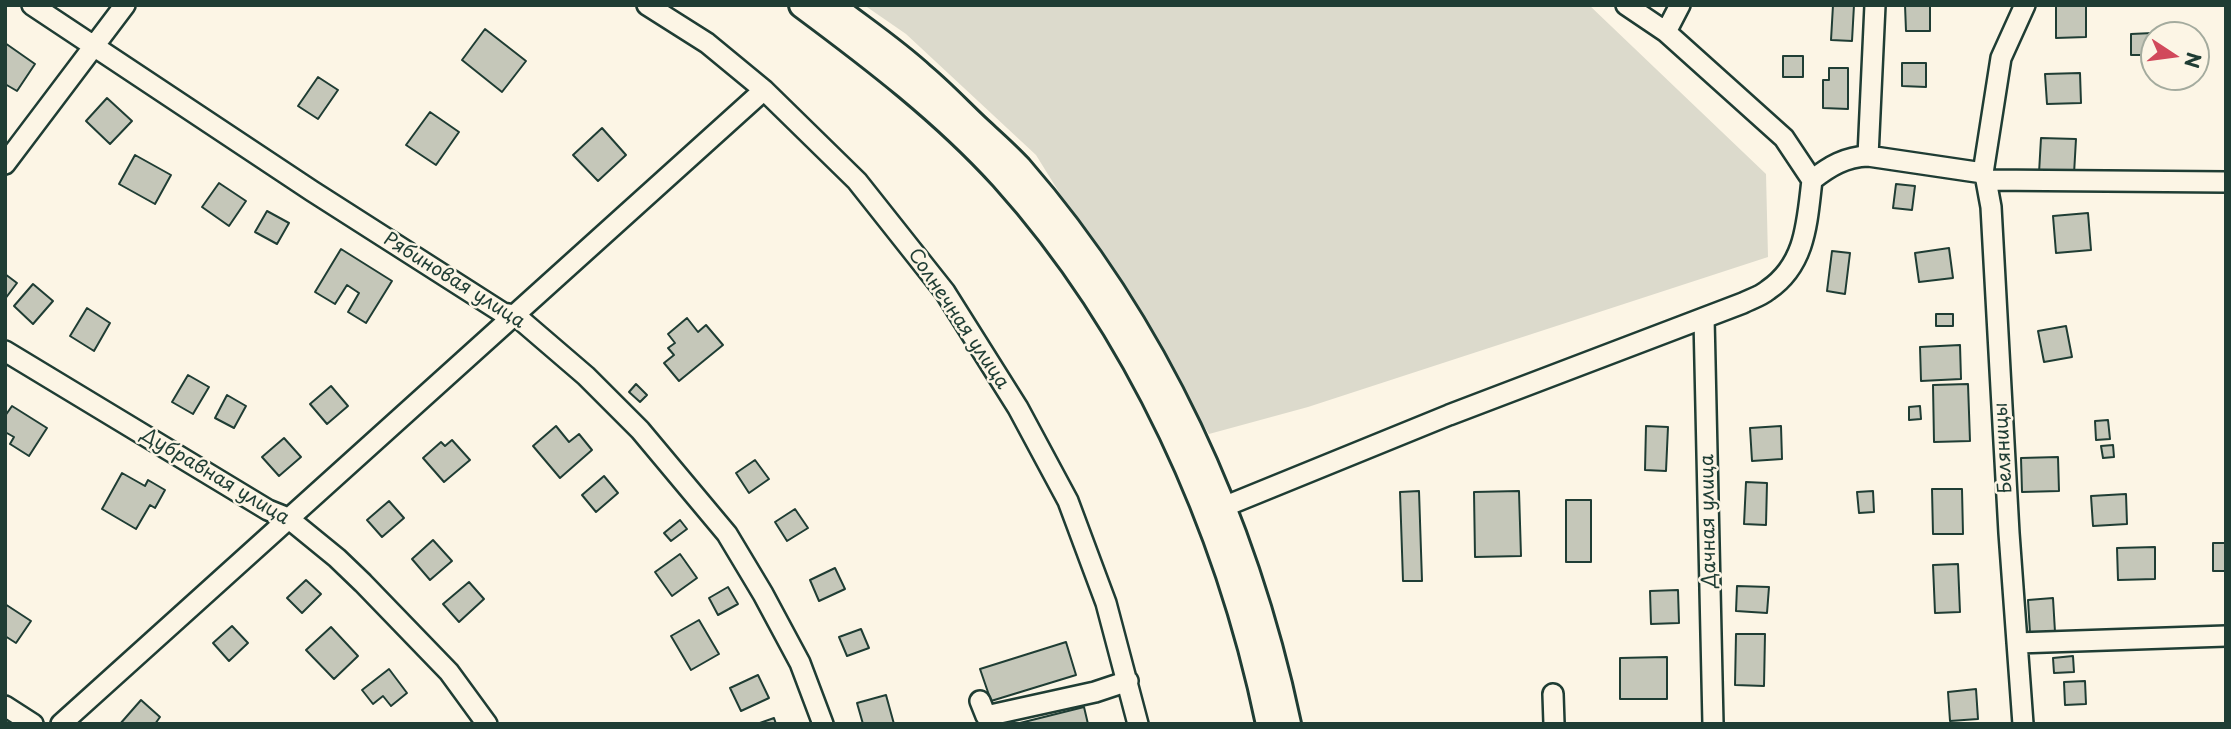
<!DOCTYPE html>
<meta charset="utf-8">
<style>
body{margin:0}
#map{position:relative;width:2231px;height:729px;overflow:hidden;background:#fcf5e5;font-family:"Playpen Sans",sans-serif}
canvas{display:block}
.frame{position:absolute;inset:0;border:7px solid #1f3d34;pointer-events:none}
.north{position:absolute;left:2140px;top:21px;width:70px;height:70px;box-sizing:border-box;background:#fcf5e5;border:2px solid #a4ab9e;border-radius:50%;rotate:103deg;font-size:19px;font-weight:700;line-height:28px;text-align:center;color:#1f3d34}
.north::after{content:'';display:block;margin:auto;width:24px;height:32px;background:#d1495b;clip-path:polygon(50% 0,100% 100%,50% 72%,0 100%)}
</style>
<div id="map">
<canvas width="2231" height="729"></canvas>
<div class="frame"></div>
<div class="north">N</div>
</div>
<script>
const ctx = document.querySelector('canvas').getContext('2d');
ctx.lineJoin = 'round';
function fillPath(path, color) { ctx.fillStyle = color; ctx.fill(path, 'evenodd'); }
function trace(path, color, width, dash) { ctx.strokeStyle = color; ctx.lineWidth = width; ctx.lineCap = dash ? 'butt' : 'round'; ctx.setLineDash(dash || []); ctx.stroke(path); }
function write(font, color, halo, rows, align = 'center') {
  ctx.font = font + ' "Playpen Sans",sans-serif'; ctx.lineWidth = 5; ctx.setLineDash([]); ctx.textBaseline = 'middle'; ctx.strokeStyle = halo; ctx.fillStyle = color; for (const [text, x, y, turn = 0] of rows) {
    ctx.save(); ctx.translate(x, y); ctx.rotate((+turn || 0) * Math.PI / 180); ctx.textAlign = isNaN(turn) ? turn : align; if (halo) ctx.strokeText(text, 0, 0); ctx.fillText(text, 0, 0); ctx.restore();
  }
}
fillPath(new Path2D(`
 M864 5H1589L1766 174 1768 257 1308 407 1209 434 1036 155 906 34Z`), '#dcdacc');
const building = new Path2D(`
 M1833 5H1854L1852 41 1831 40Z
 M1905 5H1930V31H1906Z
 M2056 5H2086V37L2056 38Z
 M485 29 526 61 502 92 462 60Z
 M2153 33V55H2131V34Z
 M5 43 35 64 17 91 5 84Z
 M1783 56H1803V77H1783Z
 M1902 63H1926V87L1902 86Z
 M1829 68H1848V109L1823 108V80H1829Z
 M2080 73 2081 103 2047 104 2045 74Z
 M318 77 338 90 318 119 298 106Z
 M2173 77H2189L2190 84 2174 85Z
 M107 98 132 121 110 144 86 121Z
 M430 112 459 132 436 165 406 145Z
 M602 128 626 155 598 181 573 155Z
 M2041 138 2076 139 2074 174 2039 173Z
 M135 155 171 175 155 204 119 184Z
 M219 183 246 201 229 226 202 207Z
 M1896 184 1915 186 1912 210 1893 208Z
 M267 211 289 223 277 244 255 232Z
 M2088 213 2091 250 2056 253 2053 216Z
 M1949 248 1953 278 1919 282 1915 253Z
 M341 249 392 281 366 323 348 312 359 293 347 285 335 304 315 292Z
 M1832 251 1850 253 1845 294 1827 291Z
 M5 274 17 283 5 299Z
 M33 284 53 301 33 324 14 306Z
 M87 308 110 323 94 351 70 336Z
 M1936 314H1953V326H1936Z
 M687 318 698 332 706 325 723 345 679 381 664 363 674 355 668 348 675 343 668 334Z
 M2066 326 2072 357 2044 362 2038 331Z
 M1960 345 1961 379 1921 381 1920 347Z
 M188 375 209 387 193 414 172 402Z
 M636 384 647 395 640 402 629 392Z
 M1968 384 1970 441 1934 442 1933 385Z
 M331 386 348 406 327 424 310 404Z
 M227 395 246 406 234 428 215 418Z
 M12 406 47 428 29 456 10 444 14 437 5 432V416Z
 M1920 406 1921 419 1909 420V407Z
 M2108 420 2110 439 2096 440 2095 421Z
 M556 426 569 442 579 434 592 450 560 478 533 446Z
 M1646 426 1668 427 1666 471 1645 470Z
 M1781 426 1782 459 1752 461 1750 428Z
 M284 438 301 457 279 476 262 457Z
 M452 440 470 460 444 482 423 458 441 442 445 446Z
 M2113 445 2114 457 2103 458 2101 446Z
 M2058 457 2059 491 2022 492 2021 458Z
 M755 460 769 479 749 493 736 473Z
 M122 473 145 486 148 480 165 490 155 508 150 505 136 529 102 509Z
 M604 476 618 493 596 512 582 495Z
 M1746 482 1767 483 1766 525 1744 524Z
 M1932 489H1962L1963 534H1933Z
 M1419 491 1422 581H1403L1400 492Z
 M1519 491 1521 556 1475 557 1474 492Z
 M1873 491 1874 512 1859 513 1857 492Z
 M2126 494 2127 524 2093 526 2091 496Z
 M1566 500H1591V562H1566Z
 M389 501 404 518 382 537 367 520Z
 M795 509 808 528 787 541 775 522Z
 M680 520 687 529 671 541 664 533Z
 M433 540 452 561 430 580 412 559Z
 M2213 543H2226V571H2213Z
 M2155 547V579L2118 580 2117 548Z
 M680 554 697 578 672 596 655 572Z
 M1958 564 1960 612 1935 613 1933 565Z
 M835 568 845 589 819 601 810 580Z
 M306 580 321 594 302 613 287 598Z
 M469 582 484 599 459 622 443 604Z
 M1737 586 1769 587 1767 613 1736 611Z
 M728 587 738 604 718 615 709 598Z
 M1678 590 1679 623 1651 624 1650 591Z
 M2053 598 2055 632 2030 633 2028 600Z
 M5 604 31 621 16 643 5 636Z
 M699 620 719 654 691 670 671 636Z
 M232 626 248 643 229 661 213 643Z
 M331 627 358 656 334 679 306 650Z
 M861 629 869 648 847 656 839 637Z
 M1736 634H1765L1764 686 1735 685Z
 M1066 642 1076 675 991 701 980 669Z
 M2073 656 2074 672 2054 673 2053 658Z
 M1667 657V699H1620V658Z
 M389 669 407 693 391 706 383 696 373 704 362 690Z
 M758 675 769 698 741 711 730 688Z
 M2085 681 2086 704 2065 705 2064 682Z
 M1976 689 1978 719 1950 721 1948 692Z
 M886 695 894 724H863L857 703Z
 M141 700 160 717 155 724H120Z
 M1084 707 1088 724H1016Z
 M774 718 776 724H757Z`);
fillPath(building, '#c5c7b9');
trace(building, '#1f3d34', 2);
const minor = new Path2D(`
 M32 5 312 191 503 313 515 315 586 376 640 430 727 534 763 594 800 663 823 724
 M647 5 707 43 764 90 857 181 945 292 1018 408 1068 501 1106 603 1138 724
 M1626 5 1666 32 1784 138 1812 180
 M1666 32 1680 5
 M1868 156 1875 5
 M5 164 125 5
 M1983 173 2001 58 2025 5
 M1812 180C1830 166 1845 157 1868 156L1983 173 1986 180 1991 207 2009 533 2023 724
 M1986 180 2226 182
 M1704 318 1713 724
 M5 351 268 510 288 518 337 558 363 583 449 672 487 724
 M1211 512 1449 415 1743 303C1751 299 1761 296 1768 290 1806 264 1807 222 1812 180
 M2017 643 2226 636
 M1553 694 1554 724
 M980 701 986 716 1095 692 1128 681
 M5 706 33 724
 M61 724 764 90`);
const major = new Path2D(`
 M802 5C872 57 944 112 1003 177 1139 328 1228 526 1269 724
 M831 5C862 29 895 51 923 77 942 93 959 111 977 128 991 141 1006 154 1019 168 1156 325 1245 521 1288 724`);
trace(minor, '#1f3d34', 24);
trace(major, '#1f3d34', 30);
trace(minor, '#fcf5e5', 19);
trace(major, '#fcf5e5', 24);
write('19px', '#1f3d34', '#fcf5e5', [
 ["Рябиновая улица",454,281,32],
 ["Солнечная улица",958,319,56],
 ["Беляницы",2004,448,-93],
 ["Дубравная улица",215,477,31],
 ["Дачная улица",1709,521,-91]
]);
</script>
